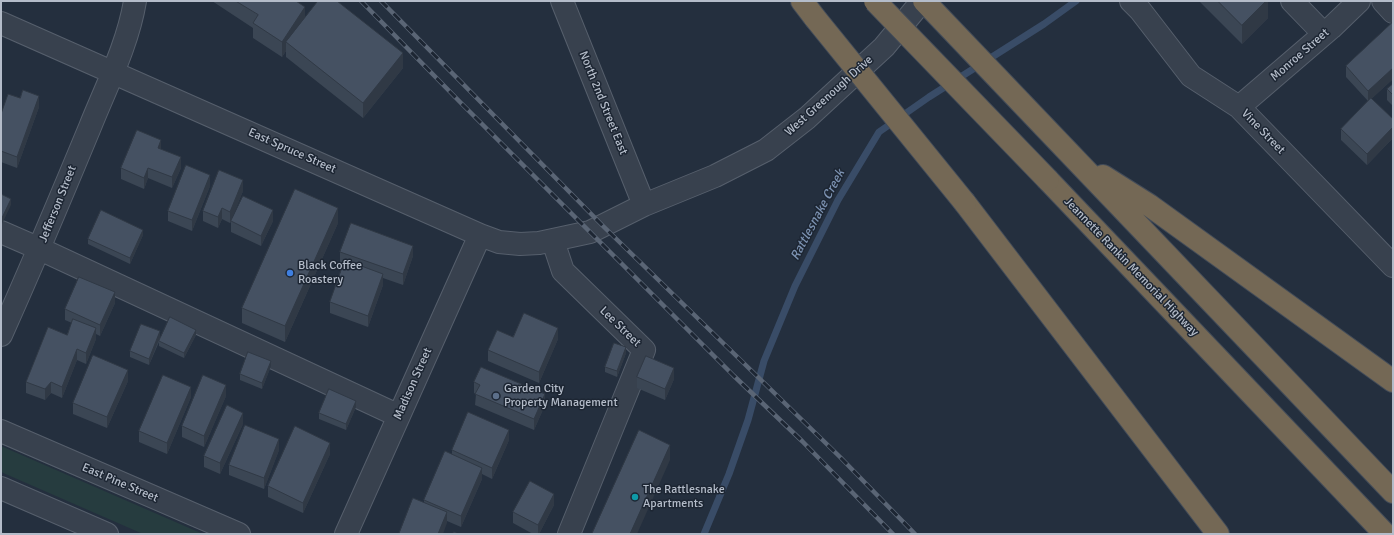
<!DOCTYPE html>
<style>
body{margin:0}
#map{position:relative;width:1394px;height:535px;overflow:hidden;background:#242f3e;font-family:Signika,sans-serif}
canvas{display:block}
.frame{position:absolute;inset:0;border:2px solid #b4bcc9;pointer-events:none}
</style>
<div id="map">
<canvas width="1394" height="535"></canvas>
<div class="frame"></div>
</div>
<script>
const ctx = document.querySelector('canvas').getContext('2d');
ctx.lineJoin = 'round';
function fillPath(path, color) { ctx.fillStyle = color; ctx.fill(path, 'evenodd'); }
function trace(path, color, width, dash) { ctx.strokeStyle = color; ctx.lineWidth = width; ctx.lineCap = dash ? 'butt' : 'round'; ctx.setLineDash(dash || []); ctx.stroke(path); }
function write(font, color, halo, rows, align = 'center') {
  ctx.font = font + ' Signika,sans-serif'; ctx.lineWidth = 3; ctx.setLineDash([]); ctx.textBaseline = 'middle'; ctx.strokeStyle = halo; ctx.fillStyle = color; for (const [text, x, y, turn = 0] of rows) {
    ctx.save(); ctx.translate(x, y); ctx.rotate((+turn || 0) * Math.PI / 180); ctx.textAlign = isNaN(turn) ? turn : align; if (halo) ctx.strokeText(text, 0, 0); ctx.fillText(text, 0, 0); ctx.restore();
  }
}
fillPath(new Path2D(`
 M1 446 203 534H143L1 472Z`), '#263c3f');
trace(new Path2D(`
 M704 534 729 474 748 420 764 361 795 286 838 200 879 132 929 97 1044 24 1076 1`), '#394c67', 7);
const minor = new Path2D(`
 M562 1 644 205
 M1131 1 1140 10 1191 76 1239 107 1393 266
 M1292 1 1324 34
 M1383 1 1393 12
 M1 23 480 235 499 242 520 244 539 243 590 232 644 205 715 176 766 150 807 118 884 47 922 1
 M1239 107 1331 28 1359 1
 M1 232 40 249 399 416
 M553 241 563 271 644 350 569 534
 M1 335C32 266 61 197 90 127 106 87 128 44 135 1
 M1 431 239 534
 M1 488 107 534
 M346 534 480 235`);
const highway = new Path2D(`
 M802 1 815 18
 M924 1 1393 492
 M1103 176 1149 205 1393 381
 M1048 180 1385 534
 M965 203 1218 534`);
trace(minor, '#565f6c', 24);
trace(highway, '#434c59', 24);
trace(minor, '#38414e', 22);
trace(highway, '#746855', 22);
const rail = new Path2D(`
 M361 1 460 102 734 376 802 441 893 534
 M381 1 603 226 840 457 915 534`);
trace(rail, '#5a6575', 4.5);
trace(rail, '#1d2633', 3, [9]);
const highwayBridge = new Path2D(`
 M875 1 1048 180
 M815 18 965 203`);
trace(highwayBridge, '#434c59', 24, []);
trace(highwayBridge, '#746855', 22);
fillPath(new Path2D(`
 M212 1H296L305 18 403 68 363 118 286 57V51L282 57 253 38V28Z
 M1199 1H1268V18L1242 44Z
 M1393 22V79L1371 99 1393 119V138L1367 165 1341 140V129L1368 101 1346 77V66Z
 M1393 84V106L1387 100V89Z
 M39 107 17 168 1 162V114Z
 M161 149 181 168 172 188 148 178 144 189 121 179V168Z
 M210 186 192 231 168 221V211Z
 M243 191 232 218 273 221 261 246 231 232V222L230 223 222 219 218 228 203 221V211Z
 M338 223 285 342 242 323V308Z
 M143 235 130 264 88 244V239Z
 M340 252 413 256 403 285 383 278V285L368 327 330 313V302L344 264 340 263Z
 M115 303 100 336 96 334V339L86 364 77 360 62 398 51 393 45 400 26 393V382L67 335 72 323 65 320V309Z
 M196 335 184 358 159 346V342L149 365 130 357V351L160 337Z
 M513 337 558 339 539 383 488 361V350Z
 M626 353 617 377 605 372V367Z
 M271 366 262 389 240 380V374Z
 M637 377 674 379 665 400 637 388Z
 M128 381 107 428 73 414V403Z
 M474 382 545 405 534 430 475 405 476 394 474 393Z
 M226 396 204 447 182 437V426Z
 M191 397 167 454 139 442V431Z
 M356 407 346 430 319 419V413Z
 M243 424 220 474 204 467V456Z
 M509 440 492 479 482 474V479L461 527 447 521V523L424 502V500L452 455V450Z
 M279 450 264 489 229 475V465Z
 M330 454 303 513 268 497V486Z
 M554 505 539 534H533L513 523V512Z`), '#3b4654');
fillPath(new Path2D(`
 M1266 1H1268V18L1242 44V25Z
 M305 7V22L286 42V51L282 57V42Z
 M403 53V68L363 118V103Z
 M1393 68V79L1368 102V91Z
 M39 96V107L17 168V157Z
 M1393 127V138L1367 165V154Z
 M161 140V151L158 148Z
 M181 157V168L172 188V177Z
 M148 168V178L144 189V178Z
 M210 175V186L192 231V220Z
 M243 180V191L230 223V212Z
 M11 199V205L1 226V220Z
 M222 208V219L218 228V217Z
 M338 208V223L285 342V326Z
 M273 210V221L261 246V236Z
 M143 230V235L130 264V258Z
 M413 246V256L403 285V274Z
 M383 274V285L368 327V316Z
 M115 292V303L100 336V325Z
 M96 328V339L86 364V353Z
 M558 328V339L539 383V372Z
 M196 330V335L184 358V353Z
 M160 331V337L149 365V359Z
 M626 347V353L617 377V371Z
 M77 349V360L62 398V387Z
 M271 361V366L262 389V383Z
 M674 368V379L665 400V389Z
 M128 370V381L107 428V417Z
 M51 382V393L45 400V389Z
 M226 385V396L204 447V436Z
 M191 387V397L167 454V443Z
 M545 394V405L534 430V419Z
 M356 401V407L346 430V424Z
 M243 413V424L220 474V463Z
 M509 430V440L492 479V468Z
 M279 439V450L264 489V478Z
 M330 443V454L303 513V503Z
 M670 445V460L637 534H630Z
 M482 468V479L461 527V516Z
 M554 494V505L539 534H538V525Z
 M447 512V523L443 534H438Z`), '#303945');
const building = new Path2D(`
 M236 1H296L305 7 282 42 253 23 258 15Z
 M318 1H337L403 53 363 103 286 42Z
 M1218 1H1266L1242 25Z
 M1393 22V68L1368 91 1346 66Z
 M1393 84V95L1387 89Z
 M23 90 39 96 17 157 1 151V114L8 94 20 98Z
 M1371 98 1393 119V127L1367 154 1341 129Z
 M137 130 161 140 158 148 181 157 172 177 148 168 144 178 121 168Z
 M186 165 210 175 192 220 168 211Z
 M219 170 243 180 230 212 222 208 218 217 203 211Z
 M295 189 338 208 285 326 242 308Z
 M1 194 11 199 1 220Z
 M243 196 273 210 261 236 231 221Z
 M101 210 143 230 130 258 88 239Z
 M351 223 413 246 403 274 340 252Z
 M345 260 383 274 368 316 330 302Z
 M79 277 115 292 100 325 65 309Z
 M524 313 558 328 539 372 488 350 497 330 513 337Z
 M170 317 196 330 184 353 159 341Z
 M73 319 96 328 86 353 77 349 62 387 51 382 45 389 26 382 48 327 67 335Z
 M141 324 160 331 149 359 130 351Z
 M614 343 626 347 617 371 605 367Z
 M248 352 271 361 262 383 240 374Z
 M93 355 128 370 107 417 73 403Z
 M646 356 674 368 665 389 637 377Z
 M481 367 545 394 534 419 475 394 480 385 474 382Z
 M163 375 191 387 167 443 139 431Z
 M203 375 226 385 204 436 182 426Z
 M329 389 356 401 346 424 319 413Z
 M227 405 243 413 220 463 204 456Z
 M468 412 509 430 492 468 452 450Z
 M245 425 279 439 264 478 229 465Z
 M295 426 330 443 303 503 268 486Z
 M639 430 670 445 630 534H592Z
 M445 451 482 468 461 516 424 500Z
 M530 481 554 494 538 525 513 512Z
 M413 498 447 512 438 534H399Z
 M1 532 6 534H1Z
 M454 532 458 534H453Z`);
fillPath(building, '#455162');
trace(building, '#303945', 1);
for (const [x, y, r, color] of [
 [290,273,4,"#3f7fe0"],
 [496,396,4,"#5c6f8a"],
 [635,497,4,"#0f9aa8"]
]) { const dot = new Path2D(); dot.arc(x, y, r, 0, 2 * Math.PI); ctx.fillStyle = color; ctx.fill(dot); trace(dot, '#1d2633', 1.5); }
write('12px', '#b4bcc9', '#1d2633', [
 ["Monroe Street",1300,55,-41],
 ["West Greenough Drive",829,96,-42],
 ["North 2nd Street East",603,103,68],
 ["Vine Street",1263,132,46],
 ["East Spruce Street",292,151,24],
 ["Jefferson Street",58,204,-68],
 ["Jeannette Rankin Memorial Highway",1131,267,46],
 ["Lee Street",620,327,44],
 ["Madison Street",413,384,-66],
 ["East Pine Street",120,483,23]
]);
write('12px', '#b4bcc9', '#1d2633', [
 ["Black Coffee",298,266],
 ["Roastery",298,280],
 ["Garden City",504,389],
 ["Property Management",504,403],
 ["The Rattlesnake",643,490],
 ["Apartments",643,504]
], 'left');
write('italic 13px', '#7c92b1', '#1d2633', [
 ["Rattlesnake Creek",818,215,-62]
]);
</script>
